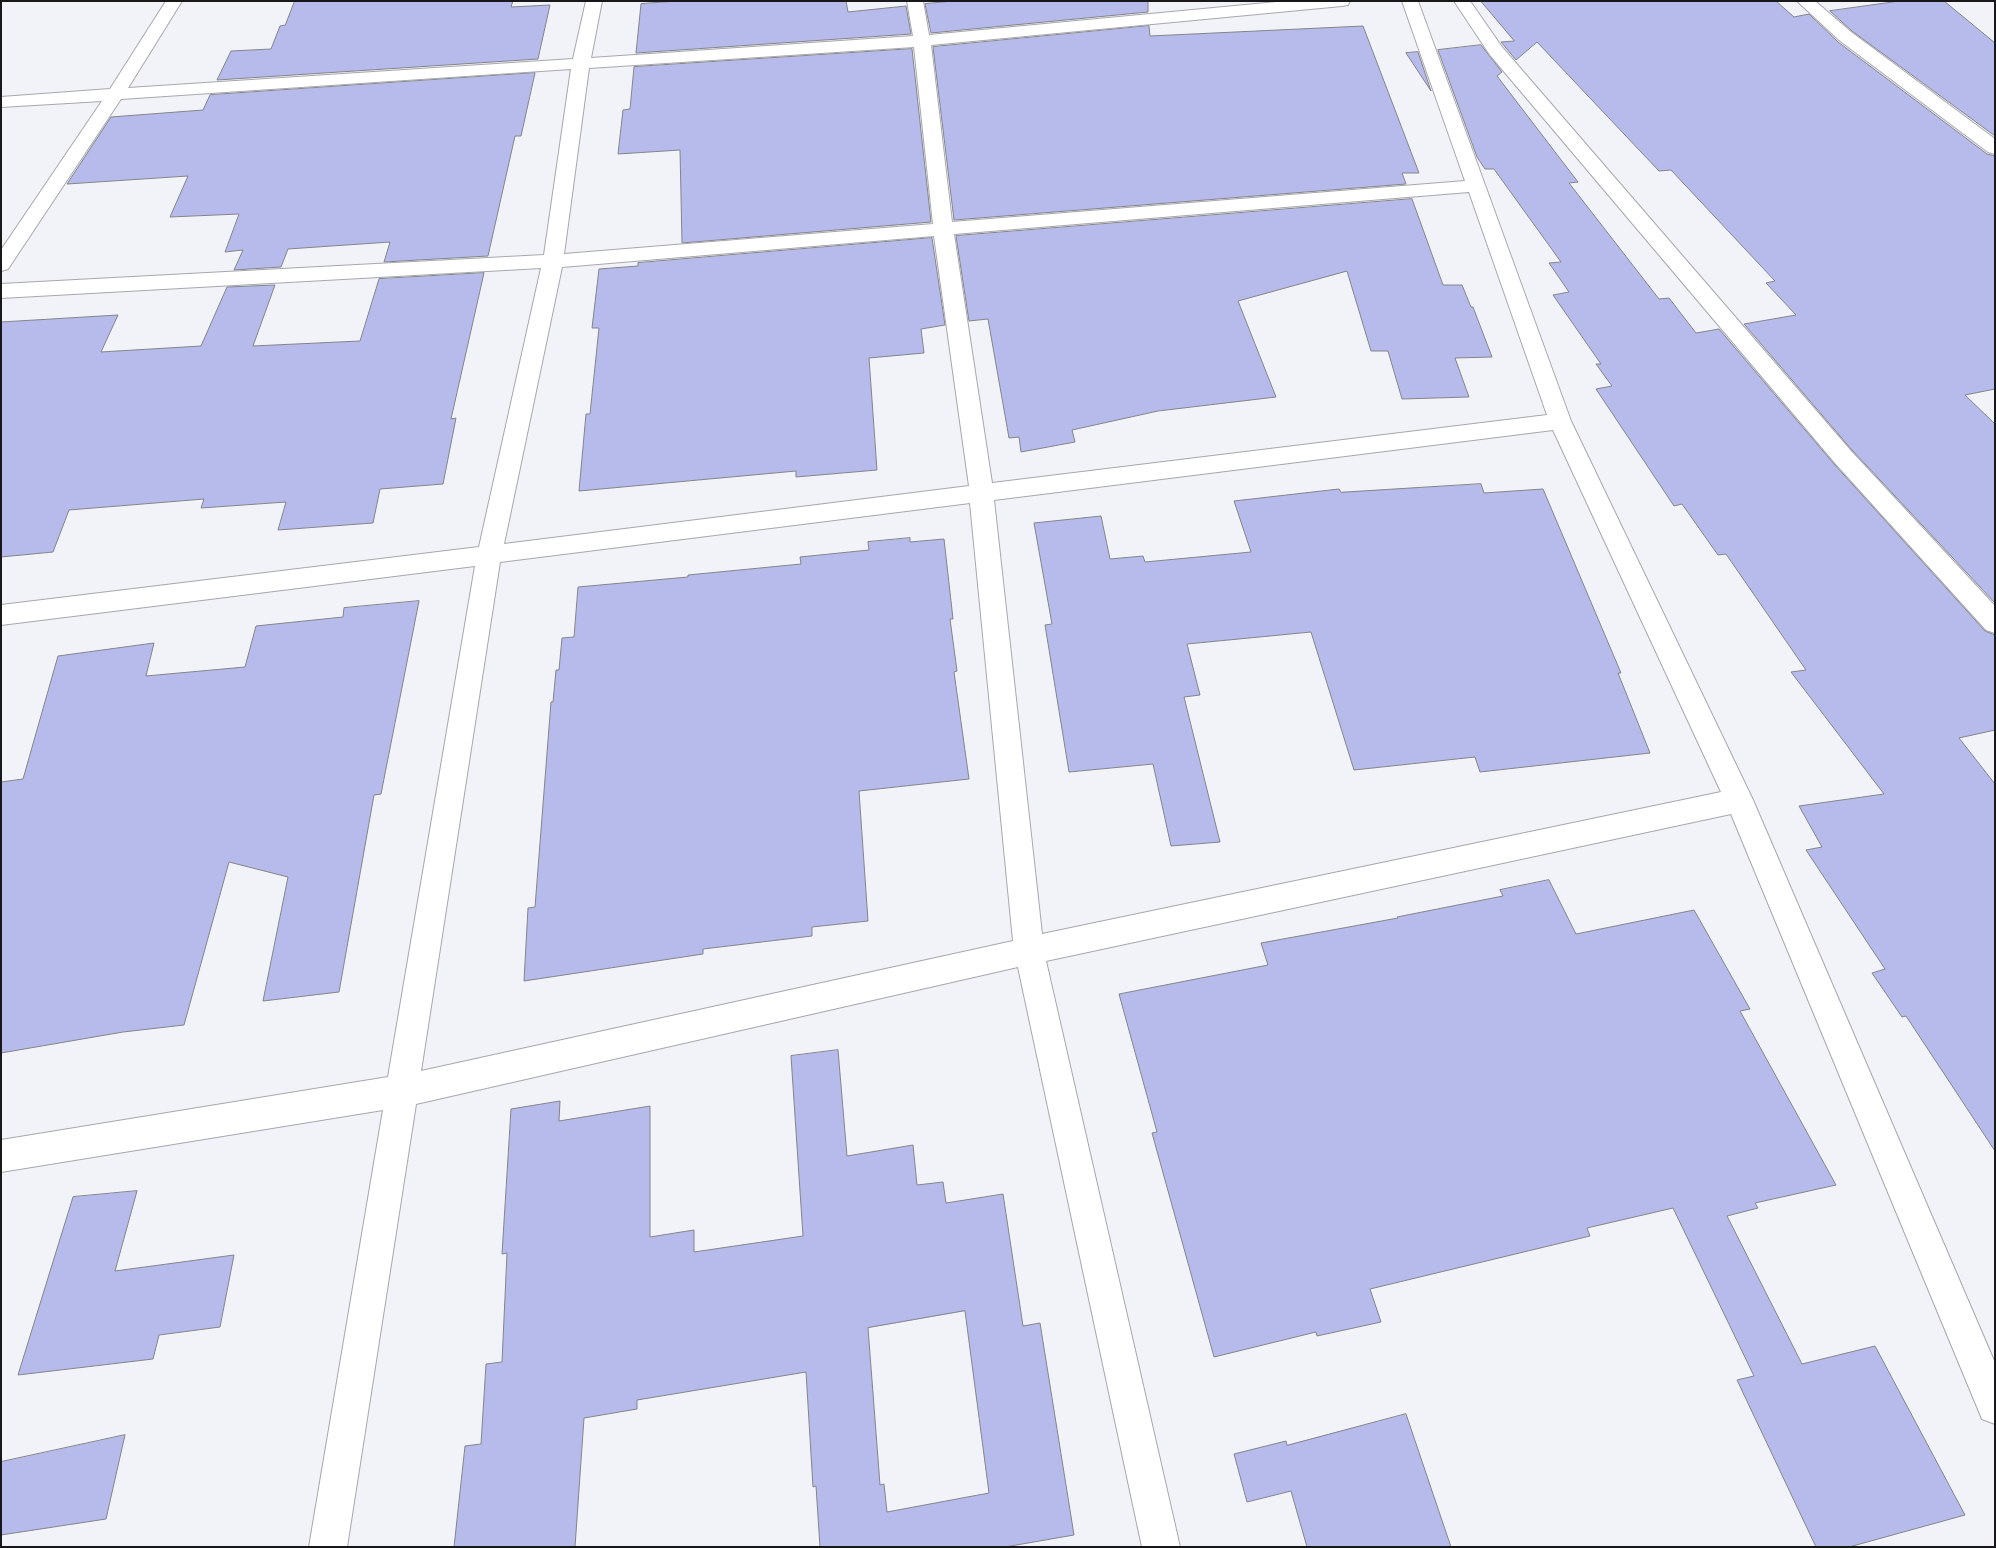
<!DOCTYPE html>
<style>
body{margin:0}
#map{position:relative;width:1996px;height:1548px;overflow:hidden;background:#f2f3f9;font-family:"PT Sans",sans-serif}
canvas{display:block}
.frame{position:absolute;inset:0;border:2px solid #18181b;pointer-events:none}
</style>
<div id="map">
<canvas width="1996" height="1548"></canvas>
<div class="frame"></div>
</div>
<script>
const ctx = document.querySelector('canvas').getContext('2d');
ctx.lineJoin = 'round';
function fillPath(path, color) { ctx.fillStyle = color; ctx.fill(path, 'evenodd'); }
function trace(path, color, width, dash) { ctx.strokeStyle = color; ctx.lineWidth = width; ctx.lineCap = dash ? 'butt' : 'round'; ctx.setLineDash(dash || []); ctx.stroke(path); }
const building = new Path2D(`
 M295 1H513L511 7 550 5 538 59 217 80 231 51 271 49 280 26 285 25Z
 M677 1H846L848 12 906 6 911 34 636 53 641 4Z
 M954 1H1148V12L931 33 925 4Z
 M1481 1H1776L1794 17 1809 14 1838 42 1987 154 1995 156V389L1965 395 1995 424V603L1852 450 1744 324 1796 315 1766 283 1775 281 1671 170 1659 171 1537 42 1516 60 1501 42 1514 41Z
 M1900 1H1944L1995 43V136L1852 31 1830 11Z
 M1149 26 1150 36 1363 26 1419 173H1402L1406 184 954 220 933 47Z
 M1481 45 1502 72 1497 76 1578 182 1569 183 1659 299 1669 298 1696 333 1719 329 1834 464 1985 631 1995 635V730L1959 738 1995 784V1151L1906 1016 1902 1017 1872 973 1885 969 1806 850 1822 847 1799 806 1884 794 1791 672 1806 670 1726 554 1718 555 1682 504 1674 506 1596 389 1612 386 1596 364H1601L1553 295 1569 292 1549 263 1561 262 1494 169H1485L1477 157 1438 50Z
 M912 49 931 222 682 243 680 150 618 154 623 110 630 109 634 67Z
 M1418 52 1431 91 1406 53Z
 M535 73 521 136H515L488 256 384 262 390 242 288 249 281 267 234 270 243 250 225 252 239 214 170 217 188 176 67 184 111 117 203 110 210 95Z
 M1412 199 1443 285H1462L1471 307H1473L1492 357 1455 358 1469 397 1402 399 1388 351H1371L1347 271 1238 301 1276 397 1158 411 1072 430 1075 442 1021 452 1019 437 1009 438 988 319 969 321 956 236Z
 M932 238 945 325 921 329 924 353 869 358 877 470 796 477V471L579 491 586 414H590L599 328H592L599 269 638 266V263Z
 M484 273 451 419 456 418 443 484 380 489 373 523 278 530 286 502 201 508 204 499 69 510 53 552 1 557V322L118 315 101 352 201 346 227 287 275 285 253 346 360 341 379 279Z
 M1481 484 1484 493 1543 489 1621 673H1618L1650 753 1480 772 1475 757 1354 770 1311 632 1187 644 1200 695 1184 697 1220 842 1171 846 1153 764 1069 772 1045 625 1052 624 1034 523 1101 516 1110 559 1143 556 1145 562 1251 552 1234 501 1339 489 1341 492Z
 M910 538V542L944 539 953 619H950L957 671 954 672 969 779 859 791 868 921 812 927V936L703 949V954L524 981 528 908 535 907 551 702H553L556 670H559L562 638 574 637 578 587 688 577V575L801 564 800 557 869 550 868 542Z
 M419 601 381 794 374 795 339 992 263 1001 288 877 229 862 184 1025 123 1032 1 1053V782L23 779 58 656 154 643 146 676 245 667 256 626 343 617 344 608Z
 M1549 880 1576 934 1694 910 1750 1009 1740 1011 1836 1185 1755 1203 1758 1208 1727 1216 1802 1364 1875 1346 1965 1515 1849 1547H1816L1737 1380 1754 1376 1673 1208 1587 1228 1590 1236 1370 1289 1381 1322 1317 1336 1316 1332 1214 1357 1152 1133 1157 1132 1119 994 1268 965 1261 943 1398 918 1397 917 1503 896 1500 890Z
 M838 1050 847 1156 913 1145 917 1185 943 1182 946 1203 1003 1194 1023 1326 1040 1323 1074 1535 1005 1547H820L816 1486 813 1487 806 1372 637 1400V1409L584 1418 575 1547H454L465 1446 481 1444 486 1364 502 1362 507 1253 502 1254 511 1109 560 1101 559 1121 650 1106V1237L694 1230V1252L803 1236 791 1056ZM965 1311 989 1493 887 1512 884 1484 880 1485 868 1328Z
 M137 1191 115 1271 234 1255 220 1327 159 1335 153 1359 18 1375 73 1197Z
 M1406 1414 1451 1547H1307L1291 1491 1247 1502 1234 1454 1286 1441 1287 1445Z
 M125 1435 106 1519 1 1535V1462Z`);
fillPath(building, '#b7bbec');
trace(building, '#838489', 1);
const minor = new Path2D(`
 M166 1H182L128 88 573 59 586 1H602L591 58 913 36 907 1H923L929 35 1287 1H1350L1348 5 1342 6 931 45 952 222 1465 181 1402 1H1418L1571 421 1753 800 1995 1363V1424L1982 1419 1731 814 1046 961 1180 1547H1142L1018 967 416 1104 347 1547H309L383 1110 1 1172V1140L388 1077 475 566 1 625V605L479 547 541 268 1 298V284L544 255 571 69 121 99 8 269 1 271V250L102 101 1 107V97L110 89ZM914 47 933 224 564 254 589 68ZM1469 192 1547 415 992 483 954 234ZM934 236 969 486 504 544 562 267ZM1553 430 1721 792 1042 934 994 500ZM970 503 1013 941 421 1071 500 562Z
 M1454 1H1470L1502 47 1851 451 1995 606V633L1986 630 1835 463 1490 55Z
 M1797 1H1815L1851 32 1995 139V154L1988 152 1839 40Z`);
trace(minor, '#a7a8ad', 2);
fillPath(minor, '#fff');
</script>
